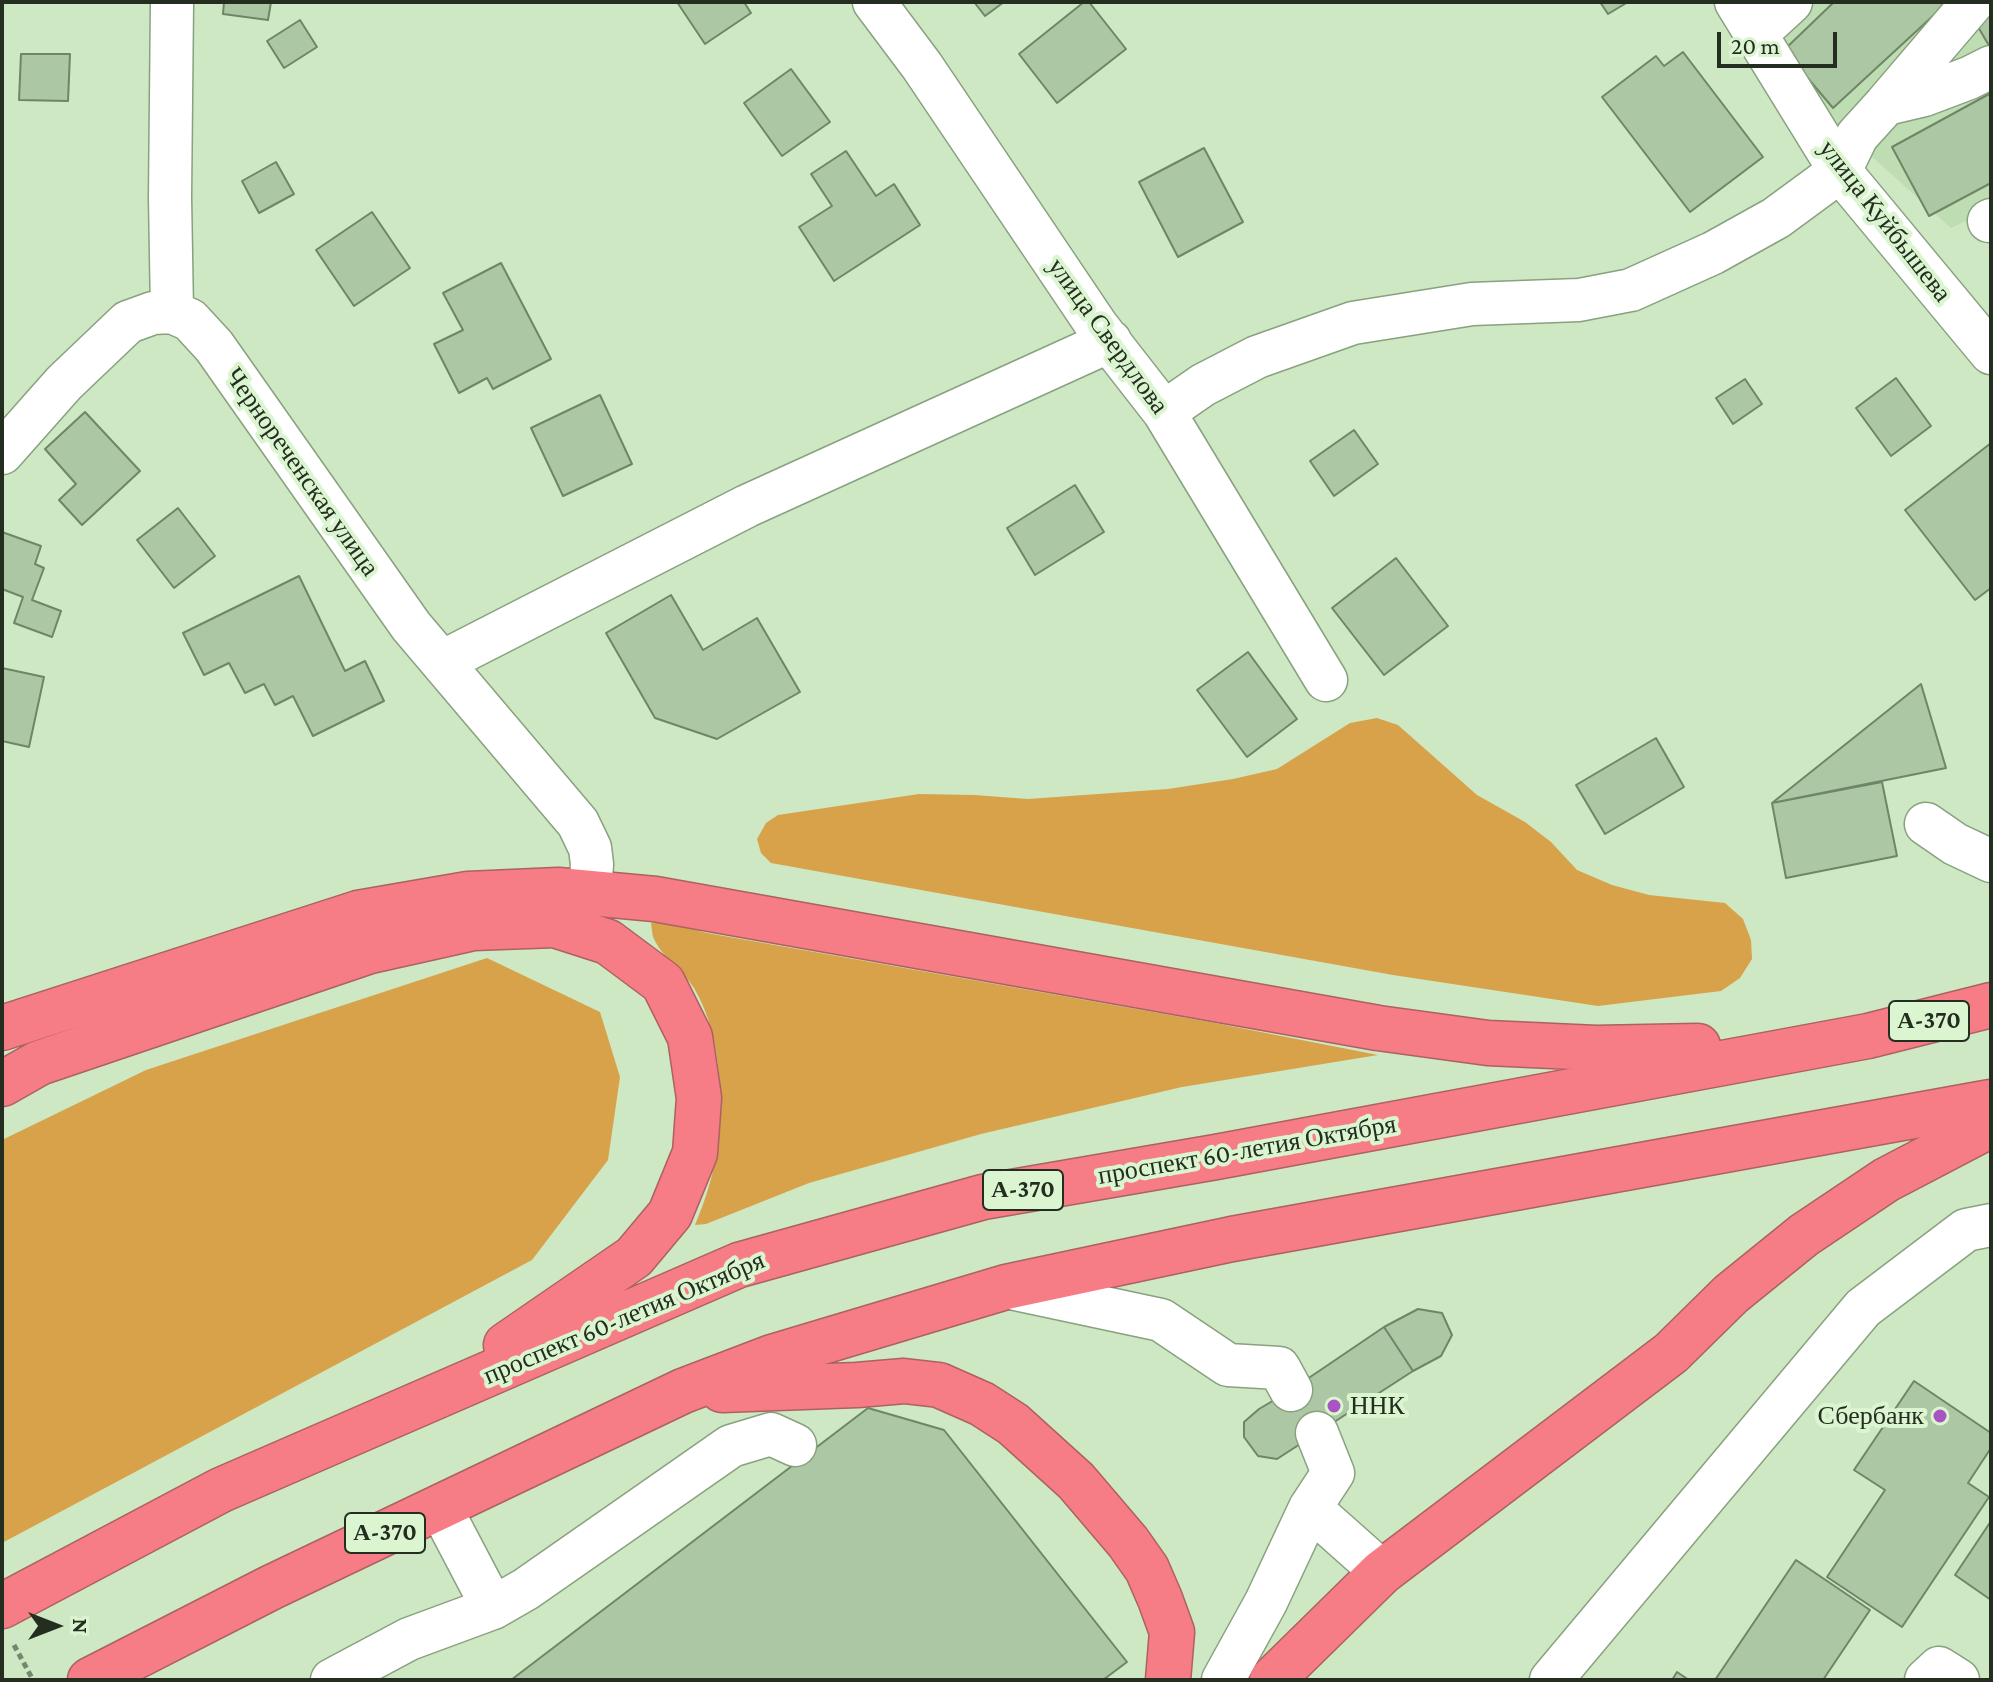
<!DOCTYPE html>
<meta charset="utf-8">
<style>
body{margin:0}
#map{position:relative;width:1993px;height:1682px;overflow:hidden;background:#cde8c3;font-family:"Crimson Pro",serif}
canvas{display:block}
.frame{position:absolute;inset:0;border:4px solid #242e20;pointer-events:none}
.north{position:absolute;left:16px;top:1586px;width:80px;height:80px;-webkit-text-stroke:6px #daf5d0;paint-order:stroke;rotate:90deg;font-size:22px;font-weight:700;line-height:32px;text-align:center;color:#242e20}
.north::after{content:'';display:block;margin:auto;width:28px;height:36px;background:#242e20;clip-path:polygon(50% 0,100% 100%,50% 72%,0 100%)}
.scale{position:absolute;left:1717px;top:32px;width:120px;height:36px;box-sizing:border-box;border:4px solid #242e20;border-top:0;padding-left:10px;font-size:24px;line-height:28px;white-space:nowrap;color:#242e20;-webkit-text-stroke:6px #daf5d0;paint-order:stroke}
</style>
<div id="map">
<canvas width="1993" height="1682"></canvas>
<div class="frame"></div>
<div class="north">N</div>
<div class="scale">20 m</div>
</div>
<script>
const ctx = document.querySelector('canvas').getContext('2d');
ctx.lineJoin = 'round';
function fillPath(path, color) { ctx.fillStyle = color; ctx.fill(path, 'evenodd'); }
function trace(path, color, width, dash) { ctx.strokeStyle = color; ctx.lineWidth = width; ctx.lineCap = dash ? 'butt' : 'round'; ctx.setLineDash(dash || []); ctx.stroke(path); }
function write(font, color, halo, rows, align = 'center') {
  ctx.font = font + ' "Crimson Pro",serif'; ctx.lineWidth = 8; ctx.setLineDash([]); ctx.textBaseline = 'middle'; ctx.strokeStyle = halo; ctx.fillStyle = color; for (const [text, x, y, turn = 0] of rows) {
    ctx.save(); ctx.translate(x, y); ctx.rotate((+turn || 0) * Math.PI / 180); ctx.textAlign = isNaN(turn) ? turn : align; if (halo) ctx.strokeText(text, 0, 0); ctx.fillText(text, 0, 0); ctx.restore();
  }
}
fillPath(new Path2D(`
 M1751 2H1991V209L1951 228 1807 98Z`), '#beddb3');
fillPath(new Path2D(`
 M1377 718 1398 725 1477 795 1525 822 1551 842 1577 870 1612 885 1649 895 1725 903 1743 919 1751 940 1752 959 1740 978 1721 991 1598 1006 1393 975 771 863 761 853 757 839 766 823 778 815 919 794 974 795 1028 799 1168 789 1233 779 1277 769 1350 723Z
 M659 921 707 933 1215 1023 1378 1055 1182 1087 981 1134 809 1183 706 1224 695 1225C717 1173 723 1131 719 1075 716 1044 710 1015 694 988 683 971 664 959 655 941 652 936 652 929 651 923Z
 M487 958 600 1012 620 1077 608 1160 532 1260 2 1543V1140L146 1070Z`), '#d7a249');
const building = new Path2D(`
 M224 2H271L268 20 223 14Z
 M677 2H744L751 13 705 44Z
 M974 2H1004L985 16Z
 M1084 2H1089L1126 49 1057 103 1019 54Z
 M1600 2H1628L1608 14Z
 M1834 2H1948L1833 108 1784 50Z
 M1991 10V49L1974 20Z
 M300 20 317 47 284 68 267 41Z
 M1683 52 1763 157 1690 212 1602 97 1656 56 1664 66Z
 M21 54H70L68 101 19 100Z
 M791 69 830 122 782 156 744 103Z
 M1991 93V183L1929 216 1892 147Z
 M1204 148 1243 222 1178 257 1139 182Z
 M846 151 876 196 894 184 920 225 834 281 799 227 832 206 811 174Z
 M276 162 294 194 259 213 242 181Z
 M372 212 410 268 354 306 316 250Z
 M501 263 551 359 493 389 487 378 459 393 434 344 463 330 443 293Z
 M1896 378 1931 426 1891 456 1856 408Z
 M1745 379 1762 404 1733 424 1716 398Z
 M600 395 632 464 563 496 531 428Z
 M85 412 140 471 82 525 59 500 76 484 45 449Z
 M1354 430 1378 464 1334 496 1310 461Z
 M1991 443V588L1975 600 1905 510Z
 M1075 485 1104 532 1035 575 1007 528Z
 M178 508 215 556 174 588 137 540Z
 M2 532 41 546 35 564 44 568 32 600 61 611 52 637 14 623 23 597 2 589Z
 M1396 558 1448 626 1384 675 1332 608Z
 M299 576 345 671 365 661 384 701 313 736 293 696 275 705 264 684 245 693 229 663 204 675 183 633Z
 M671 595 703 650 757 618 800 692 717 739 655 718 606 633Z
 M1248 652 1297 719 1247 757 1197 690Z
 M2 668 44 677 29 747 2 741Z
 M1921 684 1946 768 1772 803Z
 M1656 738 1684 787 1605 834 1576 785Z
 M1882 782 1897 856 1786 878 1772 803Z
 M1418 1309 1442 1313 1452 1335 1441 1356 1413 1371 1384 1327Z
 M1384 1327 1413 1371 1277 1459 1258 1456 1244 1437V1422L1259 1409 1291 1390Z
 M1914 1381 1991 1433V1448L1968 1483 1989 1497 1902 1627 1827 1577 1885 1490 1854 1470Z
 M868 1408 944 1430 1127 1662 1103 1680H511Z
 M1991 1521V1600L1955 1575Z
 M1796 1560 1870 1610 1823 1680H1715Z
 M1677 1672 1689 1680H1672Z`);
fillPath(building, '#acc7a3');
trace(building, '#6e8665', 2);
const minor = new Path2D(`
 M172 2 170 197 172 312
 M874 2 922 66 1097 326 1164 412 1326 680
 M1736 2 1840 171 1991 353
 M1755 35 1791 2
 M1886 104 1973 2
 M1989 221 1991 220
 M1164 412 1203 385 1257 357 1353 323 1472 304 1579 300 1631 290 1713 253 1776 218 1840 171 1857 136 1886 104 1924 95 1969 78 1991 67
 M2 453 64 383 128 322 153 313 172 312 190 320 214 346 411 626 578 823 590 848 592 864 590 893
 M442 662 747 506 1110 341
 M1926 824 1955 844 1991 861
 M1006 1287 1161 1320 1228 1365 1279 1368 1291 1390
 M1317 1433 1333 1473 1310 1508 1382 1572
 M440 1507 493 1608
 M332 1680 409 1639 493 1608 526 1589 731 1446 771 1434 795 1445
 M1223 1680 1266 1602 1310 1508
 M1551 1680 1863 1308 1966 1230 1991 1225
 M1926 1680 1939 1668 1958 1680`);
const highway = new Path2D(`
 M2 1028 358 913 468 894 558 890 655 899 1378 1028 1488 1043 1596 1048 1698 1046
 M2 1084 39 1063 370 951 473 928 555 925 608 942 663 983 690 1037 699 1098 695 1153 670 1214 634 1257 506 1345
 M722 1390 857 1385 904 1381 939 1385 982 1404 1013 1424 1076 1481 1128 1542 1147 1569 1160 1599 1172 1632 1168 1680
 M2 1606 221 1490 739 1265 983 1197 1216 1157 1868 1036 1991 1005
 M90 1680 272 1587 683 1391 772 1357 1006 1287 1232 1239 1991 1102
 M1272 1680 1382 1572 1671 1353 1731 1294 1804 1235 1886 1180 1991 1125`);
trace(minor, '#88a17f', 45);
trace(highway, '#ac6162', 47);
trace(new Path2D(`
 M14 1645 33 1680`), '#75876e', 5, [6, 4]);
trace(minor, '#fff', 42);
trace(highway, '#f67d85', 44);
for (const [x, y, r, color] of [
 [1334,1406,8,"#a854c3"],
 [1940,1416,8,"#a854c3"]
]) { const dot = new Path2D(); dot.arc(x, y, r, 0, 2 * Math.PI); ctx.fillStyle = color; ctx.fill(dot); trace(dot, '#daf5d0', 3); }
for (const [x, y, w] of [
 [1929,1021,80],
 [1023,1190,80],
 [385,1533,80]
]) { const box = new Path2D(); box.roundRect(x - w / 2, y - 20, w, 40, 6); ctx.fillStyle = '#daf5d0'; ctx.fill(box); trace(box, '#242e20', 2); }
write('bold 24px', '#242e20', null, [
 ["А-370",1929,1021],
 ["А-370",1023,1190],
 ["А-370",385,1533]
]);
write('26px', '#242e20', '#daf5d0', [
 ["улица Куйбышева",1885,221,52],
 ["улица Свердлова",1108,336,54],
 ["Чернореченская улица",302,472,55],
 ["проспект 60-летия Октября",1247,1150,-10],
 ["проспект 60-летия Октября",624,1318,-23]
]);
write('26px', '#242e20', '#daf5d0', [
 ["ННК",1350,1406],
 ["Сбербанк",1924,1416,"right"]
], 'left');
</script>
